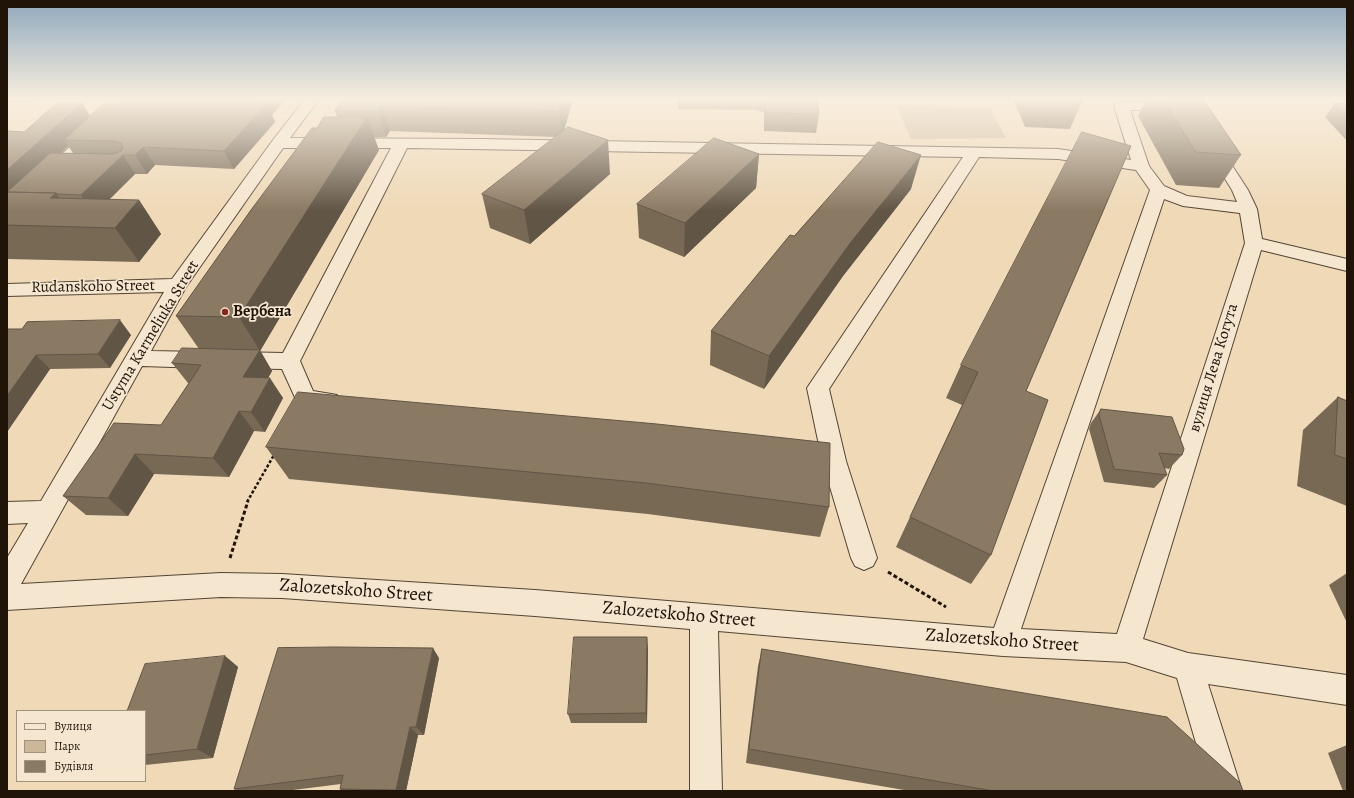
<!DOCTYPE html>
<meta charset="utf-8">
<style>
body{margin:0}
#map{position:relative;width:1354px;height:798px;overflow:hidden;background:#efd9b7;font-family:Alegreya,serif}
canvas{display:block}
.frame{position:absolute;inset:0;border:8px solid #1f1407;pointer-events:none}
.legend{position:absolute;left:16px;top:710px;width:130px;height:72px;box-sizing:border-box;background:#f5e6d0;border:1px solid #9f9280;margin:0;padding:5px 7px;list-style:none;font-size:12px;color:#1f1407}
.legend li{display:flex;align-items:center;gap:8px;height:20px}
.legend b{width:20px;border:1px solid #9f9280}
</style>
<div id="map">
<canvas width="1354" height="798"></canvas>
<div class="frame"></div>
<ul class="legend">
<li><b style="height:5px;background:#f5e6d0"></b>Вулиця</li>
<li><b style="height:11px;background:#ccb899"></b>Парк</li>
<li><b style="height:11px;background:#8b7a63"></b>Будівля</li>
</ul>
</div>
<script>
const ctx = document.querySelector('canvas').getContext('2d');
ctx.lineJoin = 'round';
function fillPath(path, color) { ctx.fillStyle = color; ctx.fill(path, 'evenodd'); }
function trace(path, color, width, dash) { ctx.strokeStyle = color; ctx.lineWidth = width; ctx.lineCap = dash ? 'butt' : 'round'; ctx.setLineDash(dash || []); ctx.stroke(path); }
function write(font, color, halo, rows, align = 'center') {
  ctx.font = font + ' Alegreya,serif'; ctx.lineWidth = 3.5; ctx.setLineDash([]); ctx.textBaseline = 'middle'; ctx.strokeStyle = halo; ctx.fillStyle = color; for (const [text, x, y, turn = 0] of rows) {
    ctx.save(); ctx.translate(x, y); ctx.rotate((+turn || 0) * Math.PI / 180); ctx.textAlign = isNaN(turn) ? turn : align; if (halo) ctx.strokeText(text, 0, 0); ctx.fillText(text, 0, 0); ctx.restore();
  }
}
fillPath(new Path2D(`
 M896 105 990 108 1006 138 911 139Z`), '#ccb899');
const minor = new Path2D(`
 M121 99H136L13 218 7 219V205Z
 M305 99H319L290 138 480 139 1058 149 1131 160 1114 106 1116 103 1121 102 1177 103 1175 99H1189L1248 190 1257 209 1262 239 1347 259V271L1261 250 1143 639 1188 653 1347 675V705L1208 684 1242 791H1210L1177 678 1126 662 1003 656 718 631 722 791H690V629L535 616 282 598 221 597 7 610V558L28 523 7 524V502L41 501 164 292 7 296V284L172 279 273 140ZM1180 107 1232 190 1237 202 1187 196 1164 186 1149 166 1130 110H1173L1178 109ZM283 148H391L283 353 236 352 229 355 225 360 229 365 236 368 282 369 298 404 329 409 337 407 340 401 337 395 313 391 300 361 407 148 963 157 807 388 820 450 800 447 792 450 788 457 792 464 800 467 825 470 851 558 855 566 864 570 873 566 877 558 846 461 829 389 979 157 1058 159 1136 170 1150 190 994 628 535 590 282 574 221 573 21 584 142 366 203 368 210 365 214 360 210 355 203 352 151 351 186 287ZM1164 199 1183 206 1240 213 1245 243 1117 634 1021 629Z`);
trace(minor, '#534533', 2);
trace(new Path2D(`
 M247 502 274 455`), '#1f1407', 2.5, [3, 2]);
trace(new Path2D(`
 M230 558 248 501
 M888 572 946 607`), '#1f1407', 3, [4, 2.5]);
fillPath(minor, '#f5e6d0');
fillPath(new Path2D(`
 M7 99H37L32 103 7 102Z
 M343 99H573L564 131 610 174 530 244 490 228 482 194 556 137 390 131 386 137H374L379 150 260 351 272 371 268 378 283 398 265 432 254 431 229 477 154 474 128 516 86 515 63 496 161 425 189 383H188L172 363 199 349 176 316 317 128 337 117 335 111Z
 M678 99H817L819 114 816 133 764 131V112L759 111V110L678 109Z
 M1013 99H1083L1070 129 1025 127Z
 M1147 99H1203L1241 155 1219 188 1176 185 1138 116Z
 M82 103 90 116 272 115 275 122 234 169 155 165 147 174H135L109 200H139L161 234 139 262 7 259V132H24ZM68 146 73 153H61Z
 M1335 103 1347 104V141L1325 117Z
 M759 154 756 188 684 257 639 238 637 204Z
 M911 189 843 276 764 389 710 365 711 331 794 236Z
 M7 329 131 335 110 368 50 369 7 432Z
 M961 365 1026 391 991 555 971 584 896 547 962 405 946 398Z
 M1338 397 1347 401V506L1297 486 1303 430Z
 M1101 409 1182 455 1169 469 1164 468 1167 475 1154 488 1104 482 1089 429 1091 423Z
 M657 424 829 507 820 537 648 514 289 479 266 447Z
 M1347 573V623L1329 585Z
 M648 648 647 723H571L568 714Z
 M762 649 1243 791H910L746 763 758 666Z
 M225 656 238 667 213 758 145 765V711Z
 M439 658 424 735H418L406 791H342L340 789 341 784 285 791H238L234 789Z
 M1347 745V791H1343L1328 753Z`), '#786955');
fillPath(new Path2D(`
 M29 99H37L32 103Z
 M261 99H286L272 115 275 122 234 169 224 151 257 103Z
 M562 99H573L562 137 559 111Z
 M82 103 94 122 64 140 68 146 18 193H7V170Z
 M381 106 390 131 386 137 378 111Z
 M367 117 379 150 260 351 239 317Z
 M608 140 610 174 530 244 524 210Z
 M143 147 155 165 147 174 135 155Z
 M759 154 756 188 684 257 685 223Z
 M123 155 135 174 94 214 81 195Z
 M921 155 911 189 843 276 764 389 769 356 851 242Z
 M56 193 82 227 50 198Z
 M139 200 161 234 139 262 115 228Z
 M120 320 131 335 110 368 98 354Z
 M260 350 272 371 257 397 243 377Z
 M36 355 50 369 7 432V396Z
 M270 378 283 398 265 432 251 412Z
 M239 411 254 431 229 477 213 458Z
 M135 454 154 474 128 516 108 498Z
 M647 637 648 648 647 723 646 713Z
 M433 648 439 658 424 735 416 727Z
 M225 656 238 667 213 758 197 749Z
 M410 727 418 735 406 791H397L396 790Z`), '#615545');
const building = new Path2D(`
 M125 99H261L257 103 267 104 224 151 143 147 135 155H123L81 195 57 194 56 193 7 192 50 153 114 154 121 151 123 147 121 143 114 141 64 140 103 104H119Z
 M343 99H562L559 111 381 106 378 111H335Z
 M766 99H817L819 114 766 113Z
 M1163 99H1203L1241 155 1196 152Z
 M57 103H82L7 170V132L8 131 24 132Z
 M1335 103 1347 104V116Z
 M324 117H367L239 317 176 316 251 210 312 128H317Z
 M568 127 608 140 524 210 482 194Z
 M1082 132 1131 146 1026 391 1048 400 991 555 910 517 978 372 961 365Z
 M714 138 759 154 685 223 637 204Z
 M878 142 921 155 851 242 769 356 711 331 790 235 794 236Z
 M7 192 56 193 50 198 139 200 115 228 7 225Z
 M120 320 98 354 36 355 7 396V329H22L27 322Z
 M182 348 260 350 243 377 270 378 251 412 239 411 213 458 135 454 108 498 63 496 114 423 161 425 201 365 172 363Z
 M298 392 657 424 830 443 829 507 646 483 266 447Z
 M1338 397 1347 401V459L1335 455Z
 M1101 409 1172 417 1184 449 1182 455 1159 453 1167 475 1114 469 1099 415Z
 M574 637H647L646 713 568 714Z
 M335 647 433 648 416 727H410L396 790 340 789 343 775 234 789 278 648Z
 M762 649 1167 717 1240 783 1243 791H994L749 749Z
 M225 656 197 749 145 755V711H127L145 664Z`);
fillPath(building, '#8b7a63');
trace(building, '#615545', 1);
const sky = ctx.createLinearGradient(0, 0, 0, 211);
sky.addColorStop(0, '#8ea8bc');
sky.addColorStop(0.47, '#f8eedf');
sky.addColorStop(1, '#f8eedf00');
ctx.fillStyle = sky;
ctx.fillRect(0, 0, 1354, 211);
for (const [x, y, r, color] of [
 [225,312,4,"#8f2418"]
]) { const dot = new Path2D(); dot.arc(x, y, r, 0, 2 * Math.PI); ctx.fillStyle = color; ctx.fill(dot); trace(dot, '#f5e6d0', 1.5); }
write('16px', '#1f1407', '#f5e6d0', [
 ["Rudanskoho Street",93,287,-1],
 ["Ustyma Karmeliuka Street",151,336,-59],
 ["вулиця Лева Когута",1214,368,-73]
]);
write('bold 16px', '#1f1407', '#f5e6d0', [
 ["Вербена",233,312]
], 'left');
write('19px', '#1f1407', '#f5e6d0', [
 ["Zalozetskoho Street",356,591,4],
 ["Zalozetskoho Street",679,615,5],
 ["Zalozetskoho Street",1002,641,4]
]);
</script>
